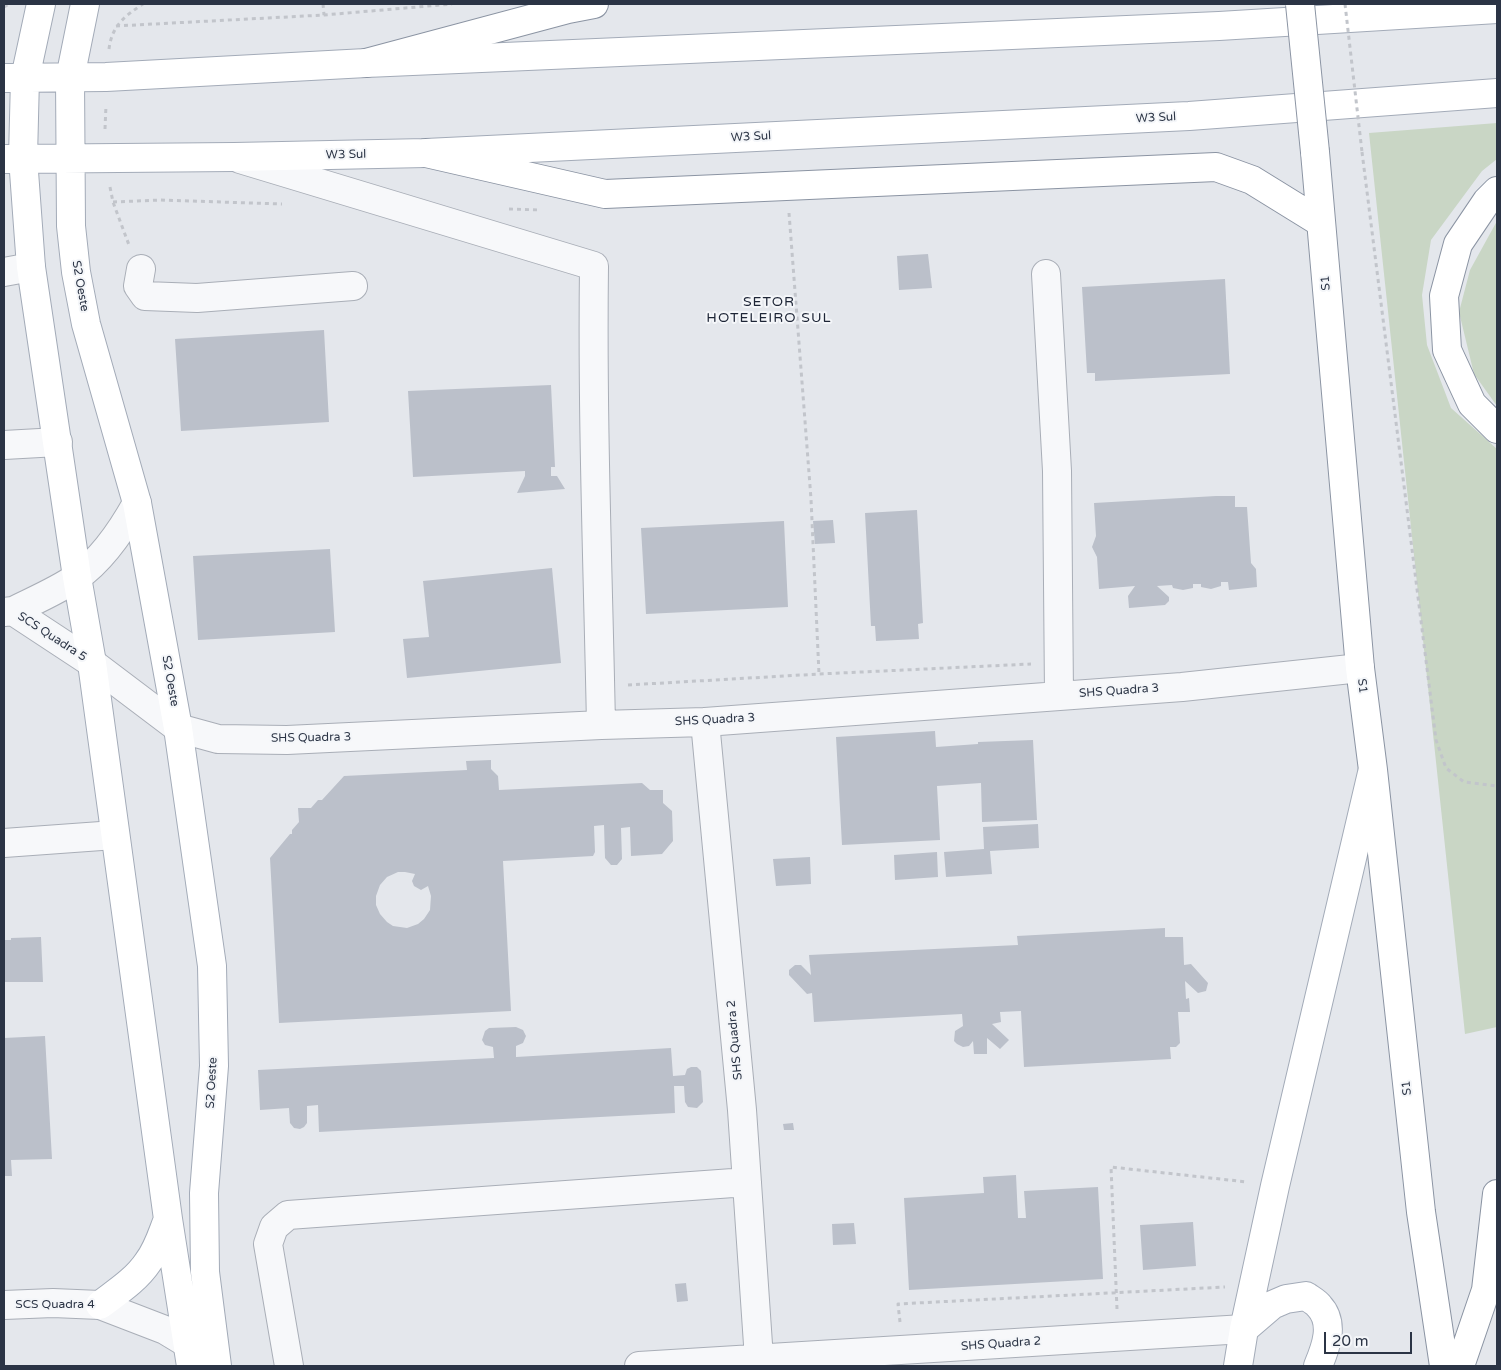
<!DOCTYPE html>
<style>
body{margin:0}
#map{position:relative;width:1501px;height:1370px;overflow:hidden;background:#e4e7ec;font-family:"Varela Round",sans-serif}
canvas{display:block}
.frame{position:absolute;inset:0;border:5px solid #2b3445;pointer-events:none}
.scale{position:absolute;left:1324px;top:1332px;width:88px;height:22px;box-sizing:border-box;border:2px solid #2b3445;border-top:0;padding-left:6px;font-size:15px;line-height:18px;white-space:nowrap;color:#2b3445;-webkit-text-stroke:4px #f4f6f9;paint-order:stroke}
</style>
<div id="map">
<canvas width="1501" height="1370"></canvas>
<div class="frame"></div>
<div class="scale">20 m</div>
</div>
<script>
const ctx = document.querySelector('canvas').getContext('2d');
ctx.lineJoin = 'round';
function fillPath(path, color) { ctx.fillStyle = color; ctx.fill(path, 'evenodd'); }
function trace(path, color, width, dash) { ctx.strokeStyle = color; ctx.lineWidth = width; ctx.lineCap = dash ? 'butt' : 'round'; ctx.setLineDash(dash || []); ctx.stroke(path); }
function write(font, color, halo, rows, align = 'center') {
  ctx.font = font + ' "Varela Round",sans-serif'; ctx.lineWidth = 4; ctx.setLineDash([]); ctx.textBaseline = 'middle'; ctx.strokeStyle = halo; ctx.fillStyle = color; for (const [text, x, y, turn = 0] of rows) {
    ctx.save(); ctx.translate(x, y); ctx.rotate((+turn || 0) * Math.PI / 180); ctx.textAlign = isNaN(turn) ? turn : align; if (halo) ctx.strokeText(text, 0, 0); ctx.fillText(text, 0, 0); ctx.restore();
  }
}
fillPath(new Path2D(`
 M1497 123V159L1482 171 1431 240 1422 295 1427 345 1451 408 1497 449V1027L1465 1034 1369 133Z
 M1497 221V406L1474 374 1459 312 1470 270Z`), '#c9d6c5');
fillPath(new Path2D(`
 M928 254 932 288 899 290 897 256Z
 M1225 279 1230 374 1095 381V373H1087L1082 287Z
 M324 330 329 422 181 431 175 339Z
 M551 385 555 467H551V476H557L565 489 517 493 525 476V471L413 477 408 391Z
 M1216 496H1235V507H1247L1251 563 1256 569 1257 587 1229 590 1228 582H1221V586L1211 589 1201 587V584H1193V588L1183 590 1173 588 1172 585 1157 586 1169 597V601L1165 605 1129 608 1128 596 1135 586 1099 589 1097 557 1092 547 1096 536 1094 503Z
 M917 510 923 623 918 624 919 639 876 641 875 626H871L865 513Z
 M833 520 835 543 815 544 813 521Z
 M784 521 788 607 646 614 641 528Z
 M330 549 335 632 198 640 193 556Z
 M552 568 561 663 407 678 403 639 429 637 423 581Z
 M935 731 936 747 978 744V742L1033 740 1037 820 982 822 981 783 937 786 940 840 842 845 836 737Z
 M491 760V769L498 776 499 790 642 783 650 790H663V803L672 811 673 841 662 854 631 856 630 827 621 828 622 859 617 865H611L605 858 604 825 594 826 595 852 593 856 503 861 511 1011 279 1023 270 858 290 834H292V830L299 822 298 808H311L318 800H322L344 776 467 770 466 761ZM398 872H405L415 874 412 881 414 886 421 890 428 886 431 896 430 910 424 919 418 924 407 928 393 926 387 922 380 914 376 905V896L380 885 387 877Z
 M1038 824 1039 848 990 851 992 874 946 877 944 852 984 849 983 827Z
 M937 852 938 877 895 880 894 855Z
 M810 857 811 884 776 886 773 859Z
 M1165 928V937H1183L1184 965 1191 964 1208 983 1206 991 1198 993 1185 981 1186 999 1189 998 1190 1012H1178L1180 1043 1176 1047H1170L1171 1059 1024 1067 1021 1011 1000 1012 1001 1022 992 1024 1009 1040 1000 1049 987 1038V1054H974L973 1041 969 1046 963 1047 957 1044 954 1041 955 1031 963 1026 962 1014 814 1022 812 993 807 994 789 975V970L795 965H801L811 975 809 955 1018 945 1017 936Z
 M41 937 43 982H4V940H11V938Z
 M516 1027 523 1030 526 1036 523 1043 516 1046V1057L671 1048 673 1076 685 1075 687 1069 691 1067H697L701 1071 703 1102 697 1108 688 1107 685 1102 684 1086H674L675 1113 319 1132 318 1105 307 1106V1123L304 1127 300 1129 294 1128 290 1123 289 1108 260 1110 258 1070 494 1058 493 1047 485 1045 482 1040 485 1031 489 1028Z
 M45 1036 52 1159 11 1160 12 1176H4V1038Z
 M793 1123 794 1130H784L783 1124Z
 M1016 1175 1018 1218H1026L1024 1191 1098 1187 1103 1279 909 1290 904 1198 984 1193 983 1177Z
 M1193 1222 1196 1266 1143 1270 1140 1225Z
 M854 1223 856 1244 833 1245 832 1224Z
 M686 1283 688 1301 677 1302 675 1284Z`), '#bbc0ca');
const minor = new Path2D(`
 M240 159 594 266C592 419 598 572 601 725
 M141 269 138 286 145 296 197 298 353 286
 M4 272 31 267
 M1046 274 1057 471 1059 695
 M4 445 58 442
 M13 611 92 663 178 728 218 739 287 740 601 725 705 722 1182 687 1360 668
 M4 612 13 611C33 601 59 590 77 577 103 559 122 530 137 503
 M705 722 742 1110 759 1359
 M4 843 115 835
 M4 1305 53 1303 100 1305 165 1330 203 1353
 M289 1366 268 1244 274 1227 288 1215 747 1182
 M639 1366 1244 1329`);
const major = new Path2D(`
 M41 4 25 78 23 158 31 267 77 577 92 663 168 1219 191 1366
 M85 4 70 78 71 226 76 272 86 324 137 503 178 728 212 966 214 1066 204 1193 205 1272 217 1366
 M4 78 106 77 366 63 1219 26 1497 9
 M4 159 234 157 426 153 1189 116 1497 93
 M100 1305C117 1292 136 1280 148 1262 158 1249 162 1234 168 1219
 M1244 1329 1272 1305 1286 1299 1306 1296C1310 1299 1316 1302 1319 1306 1335 1323 1326 1347 1318 1366
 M1238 1366 1244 1329 1275 1186 1372 773`);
const highway = new Path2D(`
 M366 63 568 9 594 4
 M1315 152 1360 668 1373 770 1421 1212 1444 1366
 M426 153 605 194 1216 167 1252 180 1320 222
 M1497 191 1487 201 1458 244 1444 296 1447 350 1472 404 1497 429
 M1460 1366 1486 1290 1497 1194`);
trace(minor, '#a9aeb7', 30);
trace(major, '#a3abb8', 30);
trace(highway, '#8b94a3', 30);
trace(new Path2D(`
 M323 4 324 15
 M4 7 9 4
 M116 26 324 15 452 4
 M109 49C112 25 125 16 143 4
 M105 129 106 105
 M1362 152 1436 740 1446 768 1464 782 1497 786
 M110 187 113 202 129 245
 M113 202 160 200 282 204
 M509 209 541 210
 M789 213 811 499 819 674
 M628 685 819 674 1031 664
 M1117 1309 1111 1167 1247 1182
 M900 1322 898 1304 1225 1287`), '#c2c5cb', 3, [4, 4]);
trace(minor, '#f7f8fa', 28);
trace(major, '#fff', 28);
trace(highway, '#fff', 28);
const highwayBridge = new Path2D(`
 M1300 4 1315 152`);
trace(highwayBridge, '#8b94a3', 30, []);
trace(new Path2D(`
 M1345 4 1362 152`), '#c2c5cb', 3, [4, 4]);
trace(highwayBridge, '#fff', 28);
write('12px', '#2b3445', '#f4f6f9', [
 ["W3 Sul",1156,118,-3],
 ["W3 Sul",751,137,-3],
 ["W3 Sul",346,155,-1],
 ["S1",1326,283,-95],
 ["S2 Oeste",80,286,80],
 ["SCS Quadra 5",52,637,33],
 ["S2 Oeste",170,681,80],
 ["S1",1362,686,83],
 ["SHS Quadra 3",1119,691,-4],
 ["SHS Quadra 3",715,720,-3],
 ["SHS Quadra 3",311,738,-1],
 ["SHS Quadra 2",735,1040,-95],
 ["S2 Oeste",212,1083,-87],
 ["S1",1407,1088,-96],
 ["SCS Quadra 4",55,1305],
 ["SHS Quadra 2",1001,1344,-4]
]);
ctx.letterSpacing = '1px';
write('14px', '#1d2536', '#f4f6f9', [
 ["SETOR",769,302],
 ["HOTELEIRO SUL",769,318]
]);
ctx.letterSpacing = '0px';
</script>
